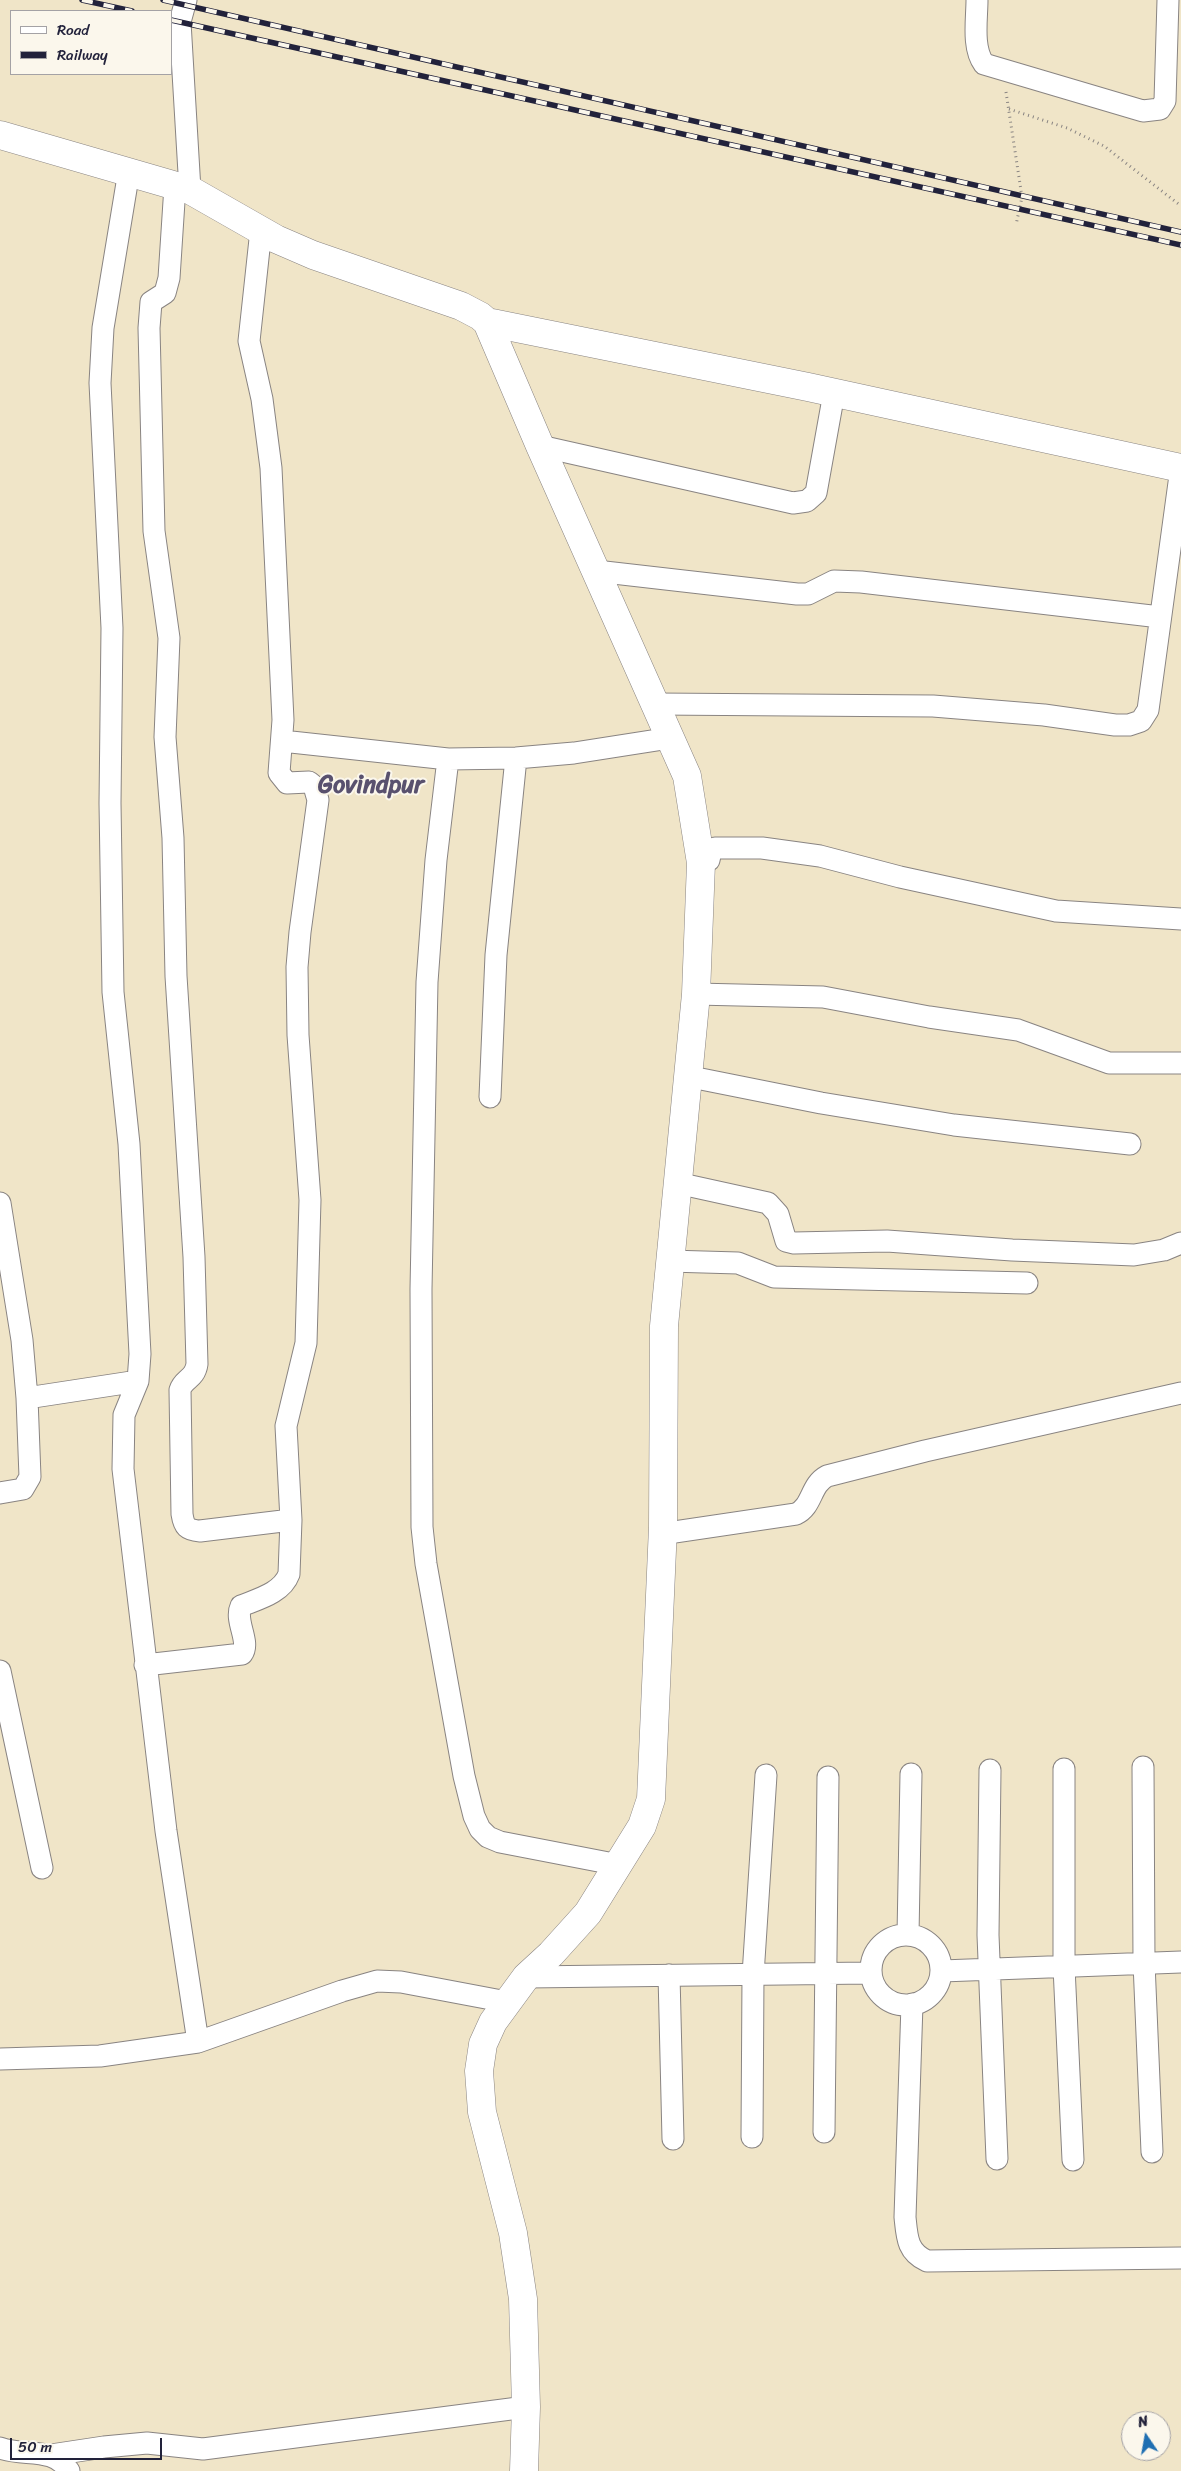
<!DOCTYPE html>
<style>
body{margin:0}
#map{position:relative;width:1181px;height:2471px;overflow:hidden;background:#f0e5c8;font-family:Sriracha,sans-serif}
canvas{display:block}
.legend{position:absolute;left:10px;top:10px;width:162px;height:65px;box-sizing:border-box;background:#fbf7ec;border:1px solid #a4a2a5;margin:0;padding:6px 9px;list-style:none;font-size:15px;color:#22223b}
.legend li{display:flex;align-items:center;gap:10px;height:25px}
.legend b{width:25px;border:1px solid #a4a2a5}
.north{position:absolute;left:1121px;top:2411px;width:50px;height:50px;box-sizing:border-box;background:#fbf7ec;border:1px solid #a4a2a5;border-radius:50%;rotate:348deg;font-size:14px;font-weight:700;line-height:20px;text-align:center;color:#22223b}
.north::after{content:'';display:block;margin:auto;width:18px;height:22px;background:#1f6fb2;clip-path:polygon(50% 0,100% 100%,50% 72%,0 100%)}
.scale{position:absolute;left:10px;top:2438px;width:152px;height:22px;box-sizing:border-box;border:2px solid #22223b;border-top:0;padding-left:6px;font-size:15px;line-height:18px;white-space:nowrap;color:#22223b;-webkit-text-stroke:4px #fbf7ec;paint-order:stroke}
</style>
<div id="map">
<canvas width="1181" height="2471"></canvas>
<ul class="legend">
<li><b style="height:6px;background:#fff"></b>Road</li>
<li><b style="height:6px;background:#22223b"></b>Railway</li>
</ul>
<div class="north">N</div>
<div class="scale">50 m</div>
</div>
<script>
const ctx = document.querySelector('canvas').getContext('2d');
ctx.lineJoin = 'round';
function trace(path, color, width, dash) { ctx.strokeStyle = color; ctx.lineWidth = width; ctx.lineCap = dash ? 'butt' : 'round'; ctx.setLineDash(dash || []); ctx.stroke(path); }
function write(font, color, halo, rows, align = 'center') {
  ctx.font = font + ' Sriracha,sans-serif'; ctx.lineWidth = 4; ctx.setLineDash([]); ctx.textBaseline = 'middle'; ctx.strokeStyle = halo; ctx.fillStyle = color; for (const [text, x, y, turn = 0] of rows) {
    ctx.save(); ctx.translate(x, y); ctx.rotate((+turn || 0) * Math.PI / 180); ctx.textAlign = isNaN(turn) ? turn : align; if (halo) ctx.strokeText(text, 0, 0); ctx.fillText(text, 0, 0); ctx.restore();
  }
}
const street = new Path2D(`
 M186 0 180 22 190 190
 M977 0C977 19 972 48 984 64L1143 111 1160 109 1165 101 1168 0
 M129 171 103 328 100 383 112 628 110 803 113 992 129 1144 140 1354 138 1381 124 1415 123 1469 166 1831 198 2042
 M175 186 169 278 165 293 151 302 149 328 154 531 169 638 165 737 173 838 176 976 194 1257 197 1364C195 1379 183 1379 180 1390L182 1514C184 1527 187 1530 200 1531L291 1520
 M540 446 793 503 807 501 816 493 834 393
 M596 571 797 594H808L834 581 861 582 1160 617
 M655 704 933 706 1044 715 1115 725H1129L1141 721 1148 710 1181 468
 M282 741 448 759 516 758 574 753 670 738
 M448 759 436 860 427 982 421 1289 422 1527 426 1564 464 1776 474 1816 480 1829 488 1837 500 1842 619 1865
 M701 863 709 860 711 851 715 848H762L820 856 900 877 1056 911 1181 919
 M696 994 823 997 929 1017 1018 1030 1109 1063H1181
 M686 1076 821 1103 954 1125 1130 1144
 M490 1097 496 955 516 758
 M677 1183 768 1203 778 1214 786 1241 794 1243 887 1241 1012 1250 1134 1255 1164 1250 1181 1243
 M0 1203 22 1340 27 1398
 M669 1261 738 1263 774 1277 1027 1283
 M0 1493 23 1489 30 1477 27 1398 138 1381
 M661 1534 796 1514C813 1506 810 1485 827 1476L925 1451 1181 1393
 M145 1665 242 1654C251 1642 234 1621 241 1606 258 1599 282 1593 289 1574L291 1520 286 1426 306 1343 310 1200 298 1035 297 967 300 932 318 800 314 786 309 782 287 783 279 773 283 720 271 468 262 399 249 341 261 230
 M0 1671 42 1868
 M1143 1767 1144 1963 1152 2152
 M1064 1769V1967L1073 2160
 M990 1770 988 1935 997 2159
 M908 1935 911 1774
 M871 1970a35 35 0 1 1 70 0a35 35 0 1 1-70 0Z
 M942 1971 1181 1962
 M669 1975 673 2139
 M526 1977 870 1973
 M912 2004 905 2217C907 2237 907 2252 927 2261L1181 2258
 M0 2059 100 2056 198 2042 342 1991 377 1981 401 1982 507 2002
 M824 2132 828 1777
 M752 2137 753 1975 766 1775
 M0 2448C24 2457 54 2446 69 2471
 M51 2455 104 2447 147 2443 203 2449 526 2407`);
const secondary = new Path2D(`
 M0 135 190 190 276 239 313 255 461 306 480 316 487 322 540 446 687 776 701 863 696 994 664 1326 663 1527 651 1799 642 1826 588 1913 551 1954 526 1977 493 2022 483 2044 479 2071 482 2112 513 2233 523 2299 526 2407 524 2471
 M487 322 808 387 1181 468`);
trace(street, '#898482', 23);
trace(secondary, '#898482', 29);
trace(new Path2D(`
 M1006 92 1022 197 1016 225
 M1009 109 1067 128 1104 146 1181 206`), '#898482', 3, [1, 4]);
trace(street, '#fff', 21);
trace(secondary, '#fff', 28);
const rail = new Path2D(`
 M82 0 132 11
 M163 0 1181 232
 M171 20 1181 245`);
trace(rail, '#22223b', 5.5);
trace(rail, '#fbf7ec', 4, [11]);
write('bold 24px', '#59516e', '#fbf7ec', [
 ["Govindpur",371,786]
]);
</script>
